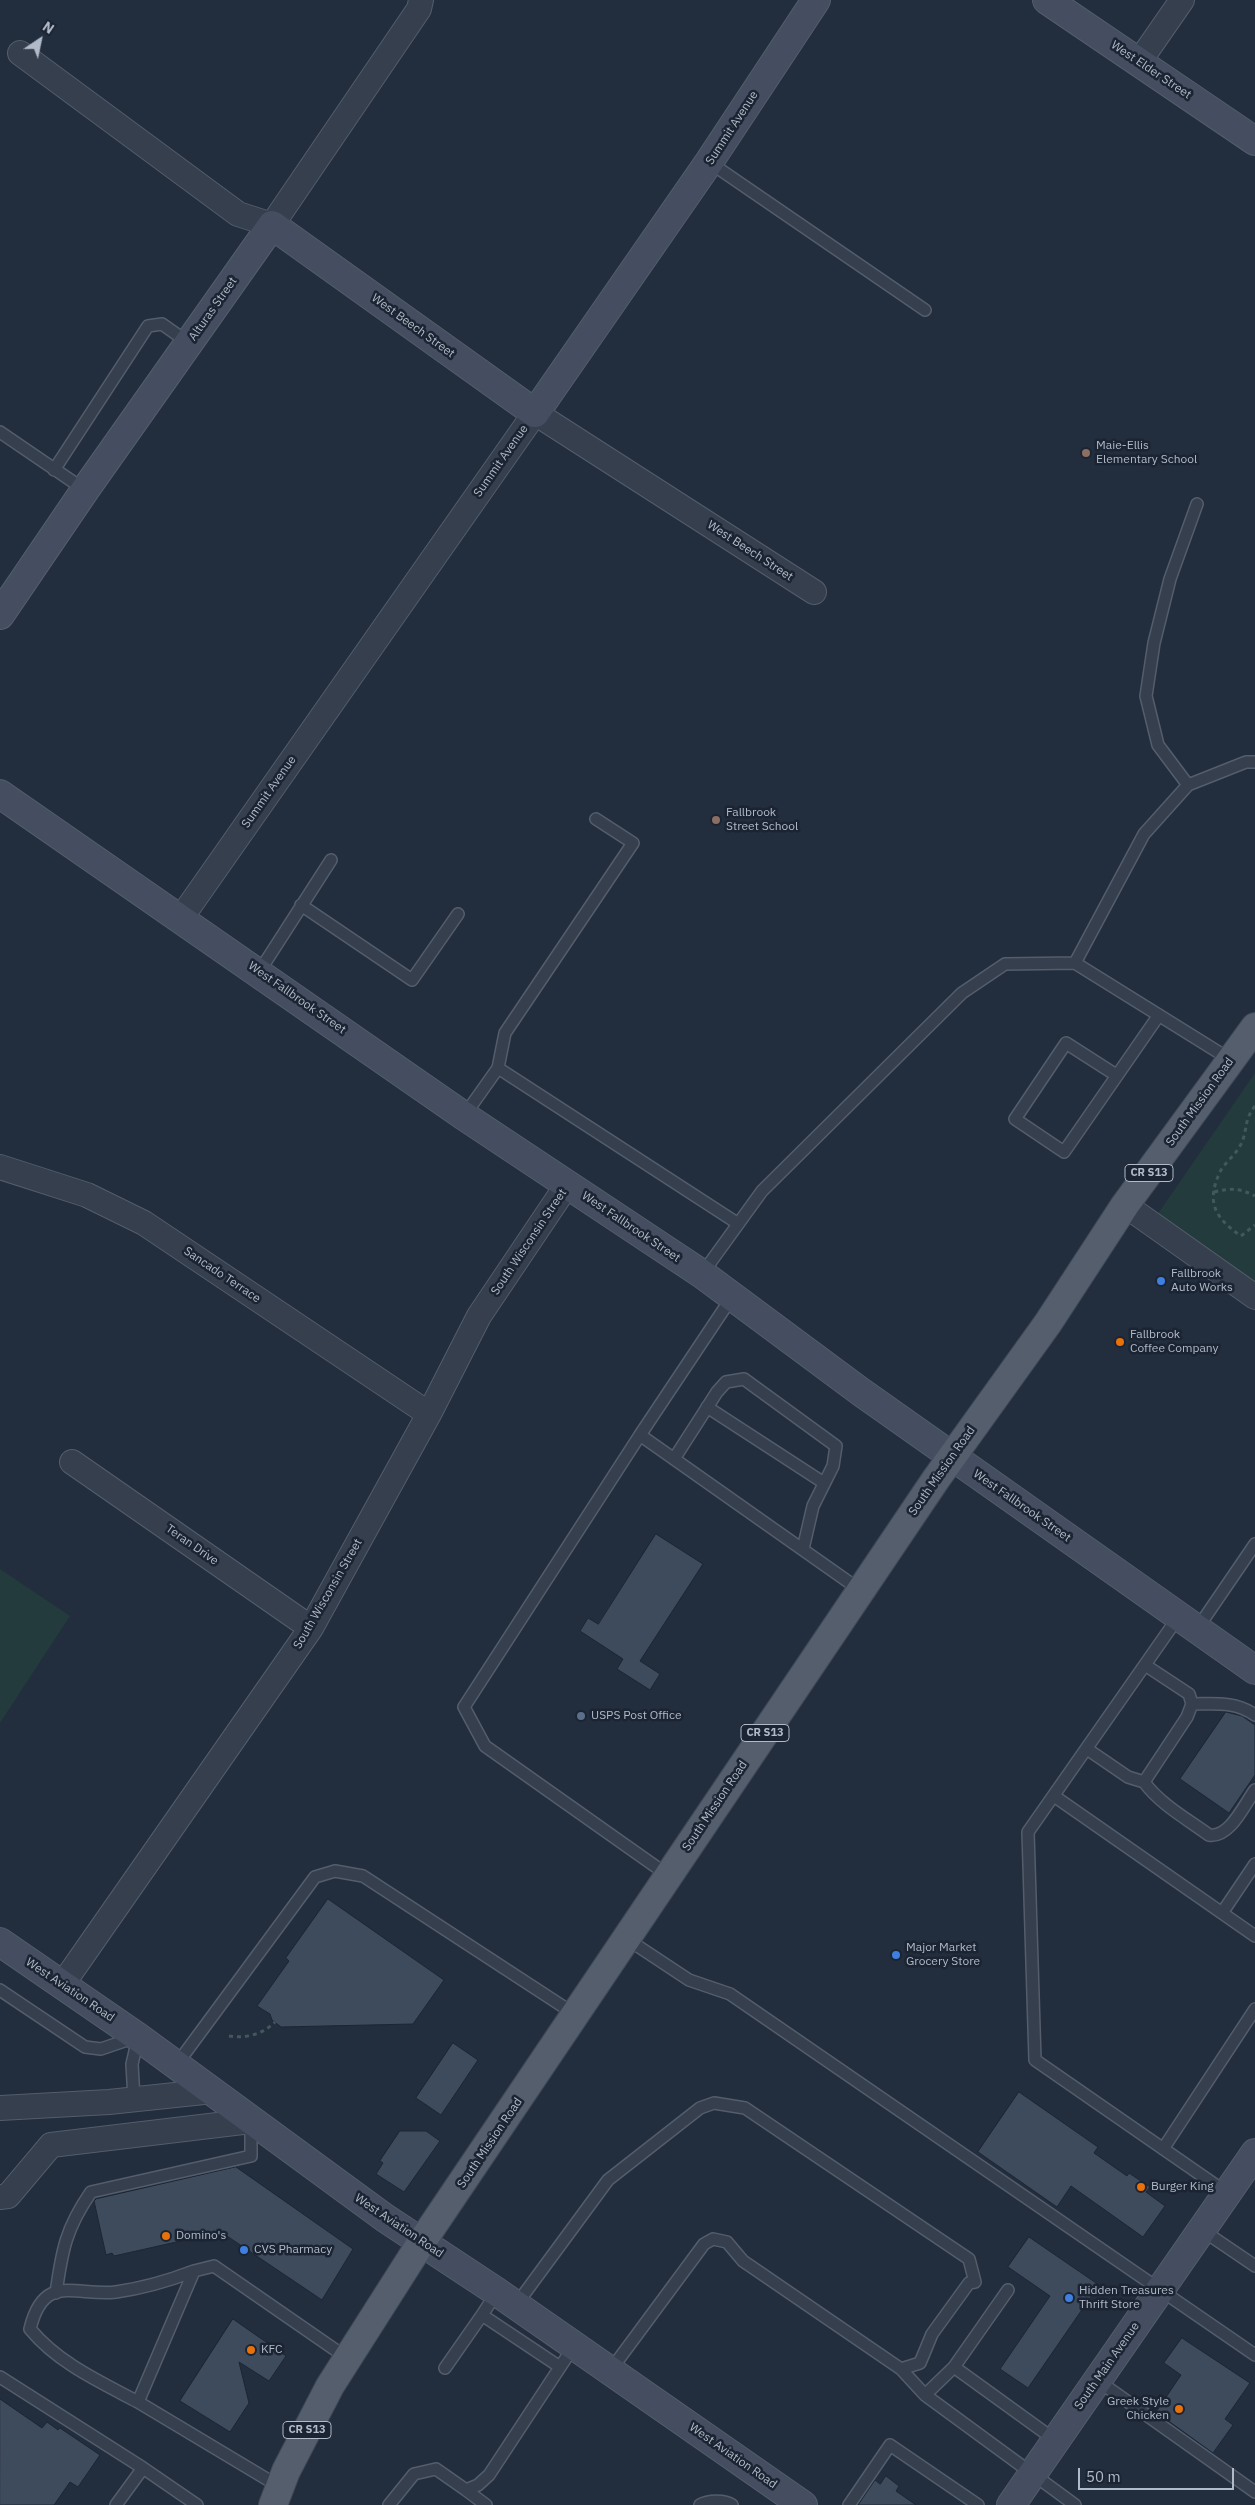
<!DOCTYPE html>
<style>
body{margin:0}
#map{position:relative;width:1255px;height:2505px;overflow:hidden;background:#222d3d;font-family:"IBM Plex Sans",sans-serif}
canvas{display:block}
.north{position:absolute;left:15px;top:15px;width:50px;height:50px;-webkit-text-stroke:4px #1b2432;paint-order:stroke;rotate:34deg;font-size:14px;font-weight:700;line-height:20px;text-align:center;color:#b1bac8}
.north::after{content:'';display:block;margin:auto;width:18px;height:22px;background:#b1bac8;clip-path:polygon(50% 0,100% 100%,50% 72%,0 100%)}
.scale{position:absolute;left:1078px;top:2468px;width:156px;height:22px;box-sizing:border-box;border:2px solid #b1bac8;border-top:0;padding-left:6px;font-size:15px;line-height:18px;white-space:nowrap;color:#b1bac8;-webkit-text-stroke:4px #1b2432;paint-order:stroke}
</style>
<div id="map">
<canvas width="1255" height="2505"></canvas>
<div class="north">N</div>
<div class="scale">50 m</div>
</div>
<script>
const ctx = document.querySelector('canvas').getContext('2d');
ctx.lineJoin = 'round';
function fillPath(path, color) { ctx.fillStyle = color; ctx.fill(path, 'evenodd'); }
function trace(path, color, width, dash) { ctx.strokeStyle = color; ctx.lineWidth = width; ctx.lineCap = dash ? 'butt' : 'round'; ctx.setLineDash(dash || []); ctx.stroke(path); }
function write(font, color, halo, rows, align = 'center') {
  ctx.font = font + ' "IBM Plex Sans",sans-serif'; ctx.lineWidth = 5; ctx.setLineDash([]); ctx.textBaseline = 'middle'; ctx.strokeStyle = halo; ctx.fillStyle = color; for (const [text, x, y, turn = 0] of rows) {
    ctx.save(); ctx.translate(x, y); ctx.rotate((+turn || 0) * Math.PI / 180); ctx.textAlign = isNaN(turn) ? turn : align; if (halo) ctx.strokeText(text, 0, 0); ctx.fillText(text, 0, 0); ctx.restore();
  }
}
fillPath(new Path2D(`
 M1255 1073V1282L1157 1215Z
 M0 1569 70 1616 0 1723Z`), '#243b3e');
const building = new Path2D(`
 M656 1534 703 1564 640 1661 660 1674 650 1690 617 1669 623 1659 580 1631 588 1618 598 1624Z
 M1226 1712 1242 1716 1255 1725V1775L1229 1813 1180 1779Z
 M328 1899 444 1980 413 2024 281 2027 272 2020 270 2014 257 2006 289 1961 286 1958Z
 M453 2043 478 2060 441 2115 416 2098Z
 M1019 2092 1098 2147 1094 2153 1127 2176 1129 2173 1150 2187 1146 2192 1165 2206 1143 2237 1071 2186 1057 2207 978 2152Z
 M400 2131H426L440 2141 404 2192 376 2174 383 2163 380 2161Z
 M236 2167 353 2249 322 2300 221 2232 114 2256 112 2253 106 2255 94 2201 96 2199Z
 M1029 2237 1099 2285 1028 2388 1000 2369 1050 2296 1008 2267Z
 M233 2319 286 2356 269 2381 239 2362 249 2403 230 2432 180 2401Z
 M1182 2338 1250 2383 1225 2419 1233 2425 1213 2453 1156 2412 1181 2375 1164 2363Z
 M0 2399 42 2428 47 2422 58 2430 60 2428 100 2455 78 2487 70 2482 54 2505H0Z
 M886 2476 899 2486 896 2491 916 2505H858L875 2480 880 2484Z`);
fillPath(building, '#3e4b5c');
trace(building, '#1d2634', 1);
const lane = new Path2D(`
 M709 162 925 310
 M0 432 85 490
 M54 470 148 326 162 324 189 343
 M1188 785 1158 745 1146 696 1154 643 1170 579 1197 504
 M301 905 412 980 458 914
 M1075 963 1144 834 1188 785 1246 762H1255
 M259 972 331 860
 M498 1068 505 1033 633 843 596 819
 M1116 1075 1066 1043 1015 1119 1064 1152 1159 1015
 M464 1116 498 1068 737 1223
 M702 1274 762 1191 962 993 1005 964 1075 963 1231 1060
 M732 1297 640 1435 860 1590
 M707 1407 824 1483
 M640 1435 464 1707 485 1746 669 1876
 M674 1459 717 1392 726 1382 744 1379 836 1446 833 1466 813 1506 803 1549
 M1179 1616 1028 1832 1035 2060 1227 2193
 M1197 1629 1255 1544
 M1192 1704C1215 1704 1235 1701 1255 1715
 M1087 1749 1128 1777 1144 1782 1187 1717 1192 1704 1189 1694 1145 1665
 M1144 1782C1160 1804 1187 1819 1209 1835 1230 1838 1244 1805 1255 1790
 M1054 1796 1255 1936
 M1222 1913 1255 1864
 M627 1939 689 1980 730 1994 1255 2355
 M0 1990 85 2047 101 2049 136 2037
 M177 2064 315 1877 335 1871 363 1876 576 2015
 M134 2099 132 2064 138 2038
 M1163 2149 1255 2009
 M1202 2230 1255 2266
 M1008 2290 954 2367 1055 2440
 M497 2292 482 2315 560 2367
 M56 2293C62 2250 66 2228 91 2192L251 2156V2122
 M516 2305 608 2180 700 2108 714 2103 745 2108 969 2259 975 2282 969 2283 932 2334 920 2363 901 2369 743 2261 727 2242 713 2239 704 2244 610 2371
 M954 2367 925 2395 1075 2505
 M445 2368 482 2315
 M901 2369 925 2395
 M0 2377 143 2468
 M1097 2380 1255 2492
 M138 2402C100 2382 58 2363 30 2329 44 2271 77 2297 116 2292 144 2288 168 2281 194 2271
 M280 2487 138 2402 194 2271 214 2266 347 2358
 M466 2490 486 2505
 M116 2505 143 2468 197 2505
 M389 2505 414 2474 436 2469 466 2490 478 2485 489 2475 574 2346
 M700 2505C708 2500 725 2500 732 2505
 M849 2505 890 2445 978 2505`);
const street = new Path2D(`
 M20 53 238 214 272 225 419 9 421 0
 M1139 62 1182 0
 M181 918 535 413 814 592
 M0 1167 87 1195 144 1223 429 1414
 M1125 1205 1255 1297
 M72 1462 311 1628
 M62 1985 311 1628 429 1414 479 1316 567 1185
 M0 2108 109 2102 213 2091
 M0 2197 8 2196 51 2145 251 2121`);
const secondary = new Path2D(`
 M1047 0 1255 141
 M0 615 85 490 272 225 535 413 709 162 816 0
 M0 794 464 1116 702 1274 861 1392 1255 1670
 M0 1942 138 2037 385 2218 497 2292 803 2505
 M1011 2505 1255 2153`);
const primary = new Path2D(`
 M273 2505 286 2471 330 2386 421 2243 936 1479 1048 1323 1125 1205 1255 1027`);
trace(lane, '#545d6b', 14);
trace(street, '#545d6b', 26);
trace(secondary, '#545d6b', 30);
trace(primary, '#3f4856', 30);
trace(new Path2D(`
 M1255 1106C1243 1121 1248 1132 1240 1146 1235 1155 1226 1162 1221 1170 1205 1202 1215 1218 1241 1236L1255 1225
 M1214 1192C1231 1188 1240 1188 1255 1196
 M229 2036C246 2039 263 2034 275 2022`), '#42585b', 3, [4, 4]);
trace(lane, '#363f4d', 11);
trace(street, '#363f4d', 24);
trace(secondary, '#444e60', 28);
trace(primary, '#545e6d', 28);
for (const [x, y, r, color] of [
 [1086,453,5,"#8d6e63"],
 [716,820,5,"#8d6e63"],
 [1161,1281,5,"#3f7fe0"],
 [1120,1342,5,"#e8710a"],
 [581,1716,5,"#5c6f8a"],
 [896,1955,5,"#3f7fe0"],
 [1141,2187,5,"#e8710a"],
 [166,2236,5,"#e8710a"],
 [244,2250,5,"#3f7fe0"],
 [1069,2298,5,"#3f7fe0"],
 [251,2350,5,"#e8710a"],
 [1179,2409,5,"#e8710a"]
]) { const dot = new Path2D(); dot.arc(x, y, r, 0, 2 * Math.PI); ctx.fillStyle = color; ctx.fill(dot); trace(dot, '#1b2432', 2); }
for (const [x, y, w] of [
 [1149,1173,48],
 [765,1733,48],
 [307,2430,48]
]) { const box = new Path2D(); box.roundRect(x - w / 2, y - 8.5, w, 17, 4); ctx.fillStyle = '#1b2432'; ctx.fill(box); trace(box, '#b1bac8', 1); }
write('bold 11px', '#b1bac8', null, [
 ["CR S13",1149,1173],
 ["CR S13",765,1733],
 ["CR S13",307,2430]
]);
write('12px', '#b1bac8', '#1b2432', [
 ["West Elder Street",1151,70,34],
 ["Summit Avenue",732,128,-57],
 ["Alturas Street",213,309,-55],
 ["West Beech Street",413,326,36],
 ["Summit Avenue",501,461,-55],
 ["West Beech Street",750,551,33],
 ["Summit Avenue",269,792,-55],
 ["West Fallbrook Street",297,998,35],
 ["South Mission Road",1200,1102,-54],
 ["West Fallbrook Street",631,1227,34],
 ["South Wisconsin Street",529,1242,-56],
 ["Sancado Terrace",222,1275,34],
 ["South Mission Road",942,1471,-55],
 ["West Fallbrook Street",1022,1506,35],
 ["Teran Drive",192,1545,35],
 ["South Wisconsin Street",328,1594,-60],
 ["South Mission Road",715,1806,-56],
 ["West Aviation Road",70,1990,34],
 ["South Mission Road",490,2143,-56],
 ["West Aviation Road",399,2226,34],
 ["South Main Avenue",1107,2366,-55],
 ["West Aviation Road",733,2456,35]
]);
write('12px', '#b1bac8', '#1b2432', [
 ["Maie-Ellis",1096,446],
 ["Elementary School",1096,460],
 ["Fallbrook",726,813],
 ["Street School",726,827],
 ["Fallbrook",1171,1274],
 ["Auto Works",1171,1288],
 ["Fallbrook",1130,1335],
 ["Coffee Company",1130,1349],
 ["USPS Post Office",591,1716],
 ["Major Market",906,1948],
 ["Grocery Store",906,1962],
 ["Burger King",1151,2187],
 ["Domino's",176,2236],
 ["CVS Pharmacy",254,2250],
 ["Hidden Treasures",1079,2291],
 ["Thrift Store",1079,2305],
 ["KFC",261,2350],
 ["Greek Style",1169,2402,"right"],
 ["Chicken",1169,2416,"right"]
], 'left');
</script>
